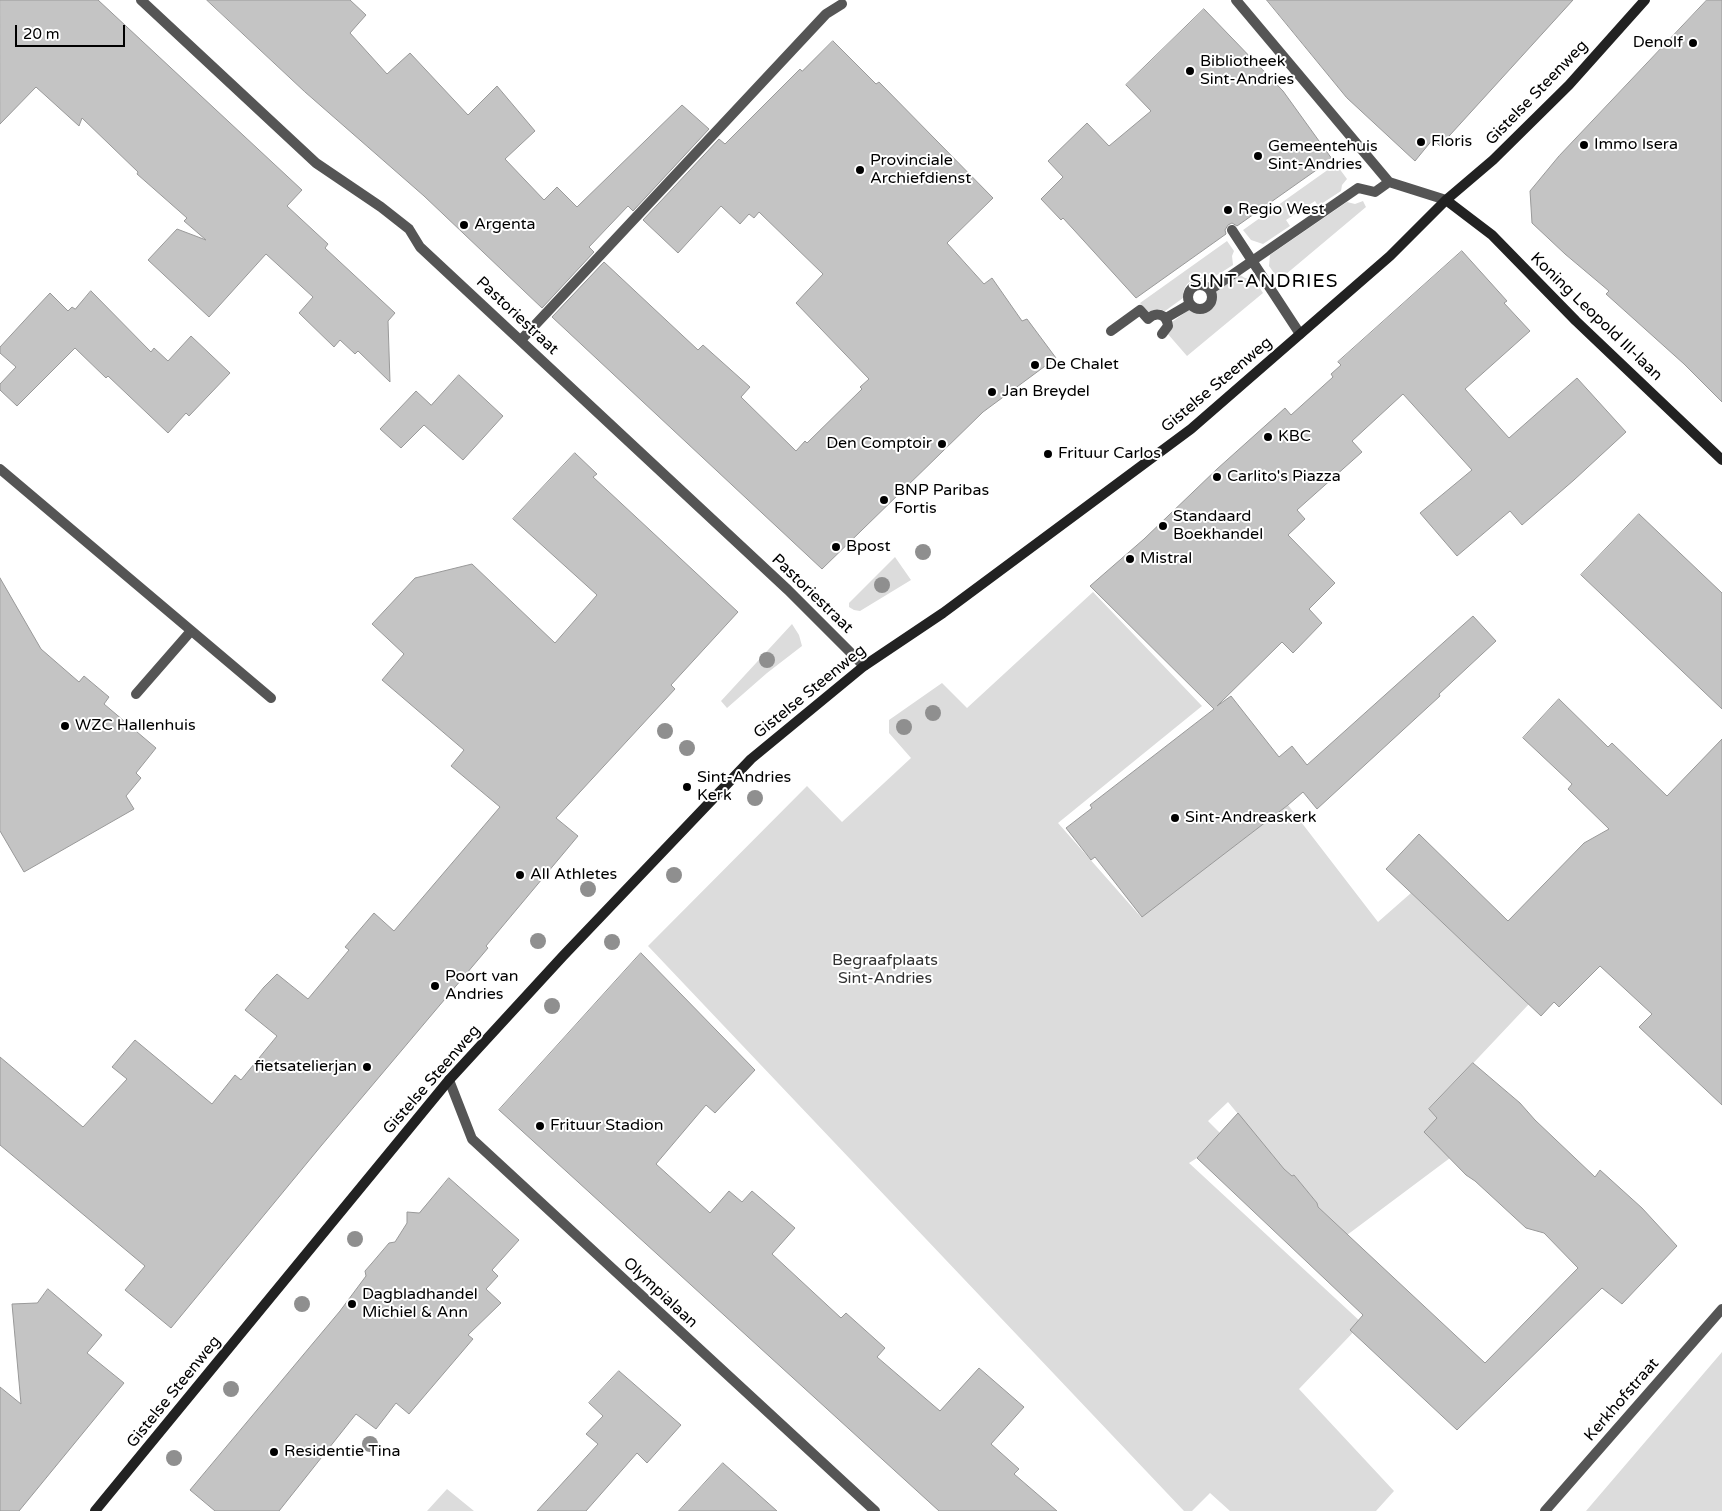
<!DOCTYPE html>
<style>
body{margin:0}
#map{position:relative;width:1722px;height:1511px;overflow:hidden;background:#fff;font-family:"Varela Round",sans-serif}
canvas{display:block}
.scale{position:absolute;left:15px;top:25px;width:110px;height:22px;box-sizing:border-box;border:2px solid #000;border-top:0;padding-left:6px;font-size:15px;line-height:18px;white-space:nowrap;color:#000;-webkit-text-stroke:4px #fff;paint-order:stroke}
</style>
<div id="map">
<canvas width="1722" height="1511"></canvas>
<div class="scale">20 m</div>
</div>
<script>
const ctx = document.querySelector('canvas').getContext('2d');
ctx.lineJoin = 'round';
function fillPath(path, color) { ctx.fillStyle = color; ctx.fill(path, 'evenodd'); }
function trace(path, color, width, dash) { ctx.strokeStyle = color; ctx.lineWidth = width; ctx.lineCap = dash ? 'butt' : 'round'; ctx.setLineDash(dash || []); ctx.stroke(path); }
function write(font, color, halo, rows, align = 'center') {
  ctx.font = font + ' "Varela Round",sans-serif'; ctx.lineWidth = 4; ctx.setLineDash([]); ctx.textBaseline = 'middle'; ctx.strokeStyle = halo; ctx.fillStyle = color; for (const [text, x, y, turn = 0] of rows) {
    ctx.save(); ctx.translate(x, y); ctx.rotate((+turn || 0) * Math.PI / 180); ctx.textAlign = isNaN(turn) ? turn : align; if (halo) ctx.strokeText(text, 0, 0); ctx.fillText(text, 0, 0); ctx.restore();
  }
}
fillPath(new Path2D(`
 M1336 164 1347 179 1342 185 1341 191 1318 206 1315 201 1286 220 1290 226 1263 244 1251 240 1243 230Z
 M1363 201 1366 207 1279 280 1269 266 1270 255 1347 202 1355 204Z
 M1227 241 1234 251 1232 256 1233 265 1208 281C1194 275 1182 283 1183 298L1165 311 1159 309 1149 313 1140 303Z
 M1240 275 1245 278 1254 279 1263 293 1187 356 1167 333 1172 322 1190 309C1204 316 1216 306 1216 292Z
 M895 557 911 580 860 611 854 610 849 607V603Z
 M1093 592 1202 706 1058 823 1141 917 1288 805 1378 922 1411 893 1529 1004 1430 1109 1437 1118 1450 1158 1347 1235 1318 1207 1317 1203 1294 1175 1292 1176 1284 1169 1228 1102 1208 1121 1220 1133 1197 1158 1189 1163 1362 1323 1299 1389 1394 1491 1376 1511H1230L1210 1493 1192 1511H1184L648 946 807 786 842 822 911 758 889 733V720L942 683 967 708Z
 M792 624 799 635 802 646 767 673 727 708 721 701Z
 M1722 1352V1511H1586Z
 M447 1489 474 1511H427Z`), '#dcdcdc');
const building = new Path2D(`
 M0 0H98L302 190 287 206 328 244 325 248 395 313 388 321 390 382 358 351 355 354 340 340 334 347 299 313 313 297 266 254 209 317 148 260 177 229 206 240 184 221 187 218 137 174 138 172 82 118 79 126 36 87 0 124Z
 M207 0H350L366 15 350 33 387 74 410 53 468 115 497 86 535 131 505 159 544 200 557 187 577 207 682 105 709 129 633 211 628 206 589 247 594 252 542 308 424 196 305 92Z
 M1267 0H1573L1440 146 1433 139 1415 161 1347 98Z
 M1707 0H1722V402L1684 364 1606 294 1609 291 1565 254 1532 223 1530 191 1559 156Z
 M1204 9 1283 91 1332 159 1237 226 1232 223 1228 225 1225 230 1226 234 1136 298 1063 218 1061 220 1041 199 1063 177 1048 161 1087 123 1109 146 1151 111 1126 85Z
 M833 41 876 84 879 82 993 198 947 243 984 284 992 278 1022 321 1027 319 1056 358 983 412 822 569 552 317 604 262 698 350 703 345 750 387 741 397 796 451 805 441 807 443 862 389 860 387 869 379 796 303 823 274 759 212 754 218 749 214 740 224 721 206 678 253 643 220 719 139 725 144 800 69 802 71Z
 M1462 251 1507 301 1504 303 1530 331 1465 389 1509 438 1577 378 1626 432 1574 480 1522 525 1510 511 1457 556 1420 513 1472 470 1403 394 1352 441 1362 452 1297 510 1305 519 1288 535 1335 583 1309 609 1322 623 1293 653 1282 642 1217 706 1231 696 1279 757 1292 746 1307 765 1473 616 1496 641 1439 694 1440 696 1317 809 1303 792 1288 805 1142 917 1095 857 1091 860 1066 828 1092 808 1090 805 1214 709 1090 586 1144 539 1217 469 1285 408 1291 415 1333 377 1331 374 1341 365 1338 362Z
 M91 291 151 352 154 348 168 361 191 336 230 373 189 416 186 413 168 433 108 376 106 378 75 348 17 406 0 390V384L16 367 0 353V347L35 309 50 293 68 311 72 307 75 309Z
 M459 375 503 416 463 460 424 425 401 448 380 429 416 391 431 405Z
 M575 453 597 474 593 477 738 612 671 685 675 689 556 818 578 836 486 946 488 948 321 1146 171 1328 125 1290 145 1266 0 1145V1057L83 1127 127 1079 112 1067 135 1040 212 1104 235 1075 241 1080 277 1036 245 1010 264 987 277 974 308 999 349 950 345 947 374 913 394 931 500 807 451 766 464 750 382 680 404 654 372 624 415 578 472 564 555 643 597 595 513 519Z
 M1639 514 1722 593V709L1581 575Z
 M0 578 41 649 79 682 84 676 109 697 104 704 156 748 136 773 141 778 126 796 134 809 24 872 0 831Z
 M1559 699 1608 747 1612 743 1667 796 1722 739V1105L1639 1027 1652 1014 1600 966 1559 1007 1554 1002 1541 1016 1386 869 1419 834 1508 921 1584 843 1609 829 1568 789 1572 784 1523 738Z
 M641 953 755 1070 715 1113 706 1105 656 1164 710 1213 729 1191 742 1202 752 1191 795 1228 772 1254 841 1318 846 1313 885 1348 877 1357 940 1411 979 1368 1024 1407 991 1444 1019 1469 1014 1474 1057 1511H939L499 1110Z
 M1473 1063 1520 1103 1535 1120 1595 1177 1600 1170 1642 1208 1677 1246 1622 1304 1602 1288 1457 1430 1350 1330 1363 1315 1197 1158 1238 1113 1284 1169 1292 1176 1294 1175 1317 1203 1318 1207 1485 1363 1578 1268 1544 1233 1526 1228 1475 1181 1466 1175 1424 1132 1437 1118 1429 1109Z
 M449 1178 519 1240 492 1270 498 1276 486 1289 501 1303 468 1335 473 1339 409 1414 396 1403 376 1429 356 1414 279 1511H215L190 1490 340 1311 366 1276 365 1271 372 1263 389 1243 395 1242 407 1223V1212L419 1213Z
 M48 1289 102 1335 87 1353 124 1383 19 1511H0V1387L21 1404 12 1304 37 1303Z
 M619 1371 681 1425 647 1463 637 1453 586 1511H537L598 1444 586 1434 603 1416 589 1403Z
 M723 1463 749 1486 777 1511H679Z`);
fillPath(building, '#c4c4c4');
trace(building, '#999', 1);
trace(new Path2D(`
 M521 340 826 14 842 4
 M0 469 271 698
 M136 694 191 631`), '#555', 10);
trace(new Path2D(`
 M141 0 316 163 381 207 409 229 420 247 788 590 864 666
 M1236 0 1389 182 1446 200
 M1232 230 1300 334
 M1188 297a12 12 0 1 1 24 0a12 12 0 1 1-24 0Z
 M1210 290 1358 188 1375 192 1389 182
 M1166 318 1190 304
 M1111 331 1140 310 1148 319C1156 311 1167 314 1168 326L1162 334
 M449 1080 472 1139 875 1511
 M1545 1511 1722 1309`), '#555', 10);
trace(new Path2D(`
 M1446 200 1492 235 1576 321 1722 460
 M95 1511 449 1080 563 956 751 759 864 666 943 613 1191 429 1390 256 1446 200 1493 160 1569 85 1645 0`), '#222', 10);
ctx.fillStyle = '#8f8f8f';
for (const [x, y] of [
 [923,552],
 [882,585],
 [767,660],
 [933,713],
 [904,727],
 [665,731],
 [687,748],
 [755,798],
 [674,875],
 [588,889],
 [538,941],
 [612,942],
 [552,1006],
 [355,1239],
 [302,1304],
 [231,1389],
 [370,1444],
 [174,1458]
]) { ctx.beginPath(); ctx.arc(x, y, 8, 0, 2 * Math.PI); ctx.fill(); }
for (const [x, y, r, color] of [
 [1693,43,5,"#000"],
 [1190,71,5,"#000"],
 [1421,142,5,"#000"],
 [1584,145,5,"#000"],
 [1258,156,5,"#000"],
 [860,170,5,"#000"],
 [1228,210,5,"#000"],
 [464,225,5,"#000"],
 [1035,365,5,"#000"],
 [992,392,5,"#000"],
 [1268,437,5,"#000"],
 [942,444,5,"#000"],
 [1048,454,5,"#000"],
 [1217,477,5,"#000"],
 [884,500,5,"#000"],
 [1163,526,5,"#000"],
 [836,547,5,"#000"],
 [1130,559,5,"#000"],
 [65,726,5,"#000"],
 [687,787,5,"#000"],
 [1175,818,5,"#000"],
 [520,875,5,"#000"],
 [435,986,5,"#000"],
 [367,1067,5,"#000"],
 [540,1126,5,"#000"],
 [352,1304,5,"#000"],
 [274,1452,5,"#000"]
]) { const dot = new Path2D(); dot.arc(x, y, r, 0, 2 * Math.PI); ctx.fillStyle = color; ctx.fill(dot); trace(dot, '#fff', 2); }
write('16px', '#000', '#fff', [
 ["Denolf",1683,43,"right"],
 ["Bibliotheek",1200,62],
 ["Sint-Andries",1200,80],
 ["Floris",1431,142],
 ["Immo Isera",1594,145],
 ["Gemeentehuis",1268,147],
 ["Sint-Andries",1268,165],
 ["Provinciale",870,161],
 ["Archiefdienst",870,179],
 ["Regio West",1238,210],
 ["Argenta",474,225],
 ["De Chalet",1045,365],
 ["Jan Breydel",1002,392],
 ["KBC",1278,437],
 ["Den Comptoir",932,444,"right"],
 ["Frituur Carlos",1058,454],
 ["Carlito's Piazza",1227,477],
 ["BNP Paribas",894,491],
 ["Fortis",894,509],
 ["Standaard",1173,517],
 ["Boekhandel",1173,535],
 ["Bpost",846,547],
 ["Mistral",1140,559],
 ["WZC Hallenhuis",75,726],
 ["Sint-Andries",697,778],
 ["Kerk",697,796],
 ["Sint-Andreaskerk",1185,818],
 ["All Athletes",530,875],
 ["Poort van",445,977],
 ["Andries",445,995],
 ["fietsatelierjan",357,1067,"right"],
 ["Frituur Stadion",550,1126],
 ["Dagbladhandel",362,1295],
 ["Michiel & Ann",362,1313],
 ["Residentie Tina",284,1452]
], 'left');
write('16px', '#000', '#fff', [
 ["Gistelse Steenweg",1537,93,-46],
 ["Pastoriestraat",517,316,43],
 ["Koning Leopold III-laan",1596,317,44],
 ["Gistelse Steenweg",1217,385,-40],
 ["Pastoriestraat",812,594,44],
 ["Gistelse Steenweg",810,692,-39],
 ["Gistelse Steenweg",432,1080,-49],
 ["Olympialaan",660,1293,43],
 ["Gistelse Steenweg",174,1392,-51],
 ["Kerkhofstraat",1622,1400,-49]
]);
write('16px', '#333', '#fff', [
 ["Begraafplaats",885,961],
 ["Sint-Andries",885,979]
]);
ctx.letterSpacing = '1px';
write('19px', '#000', '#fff', [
 ["SINT-ANDRIES",1264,282]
]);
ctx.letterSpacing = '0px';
</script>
